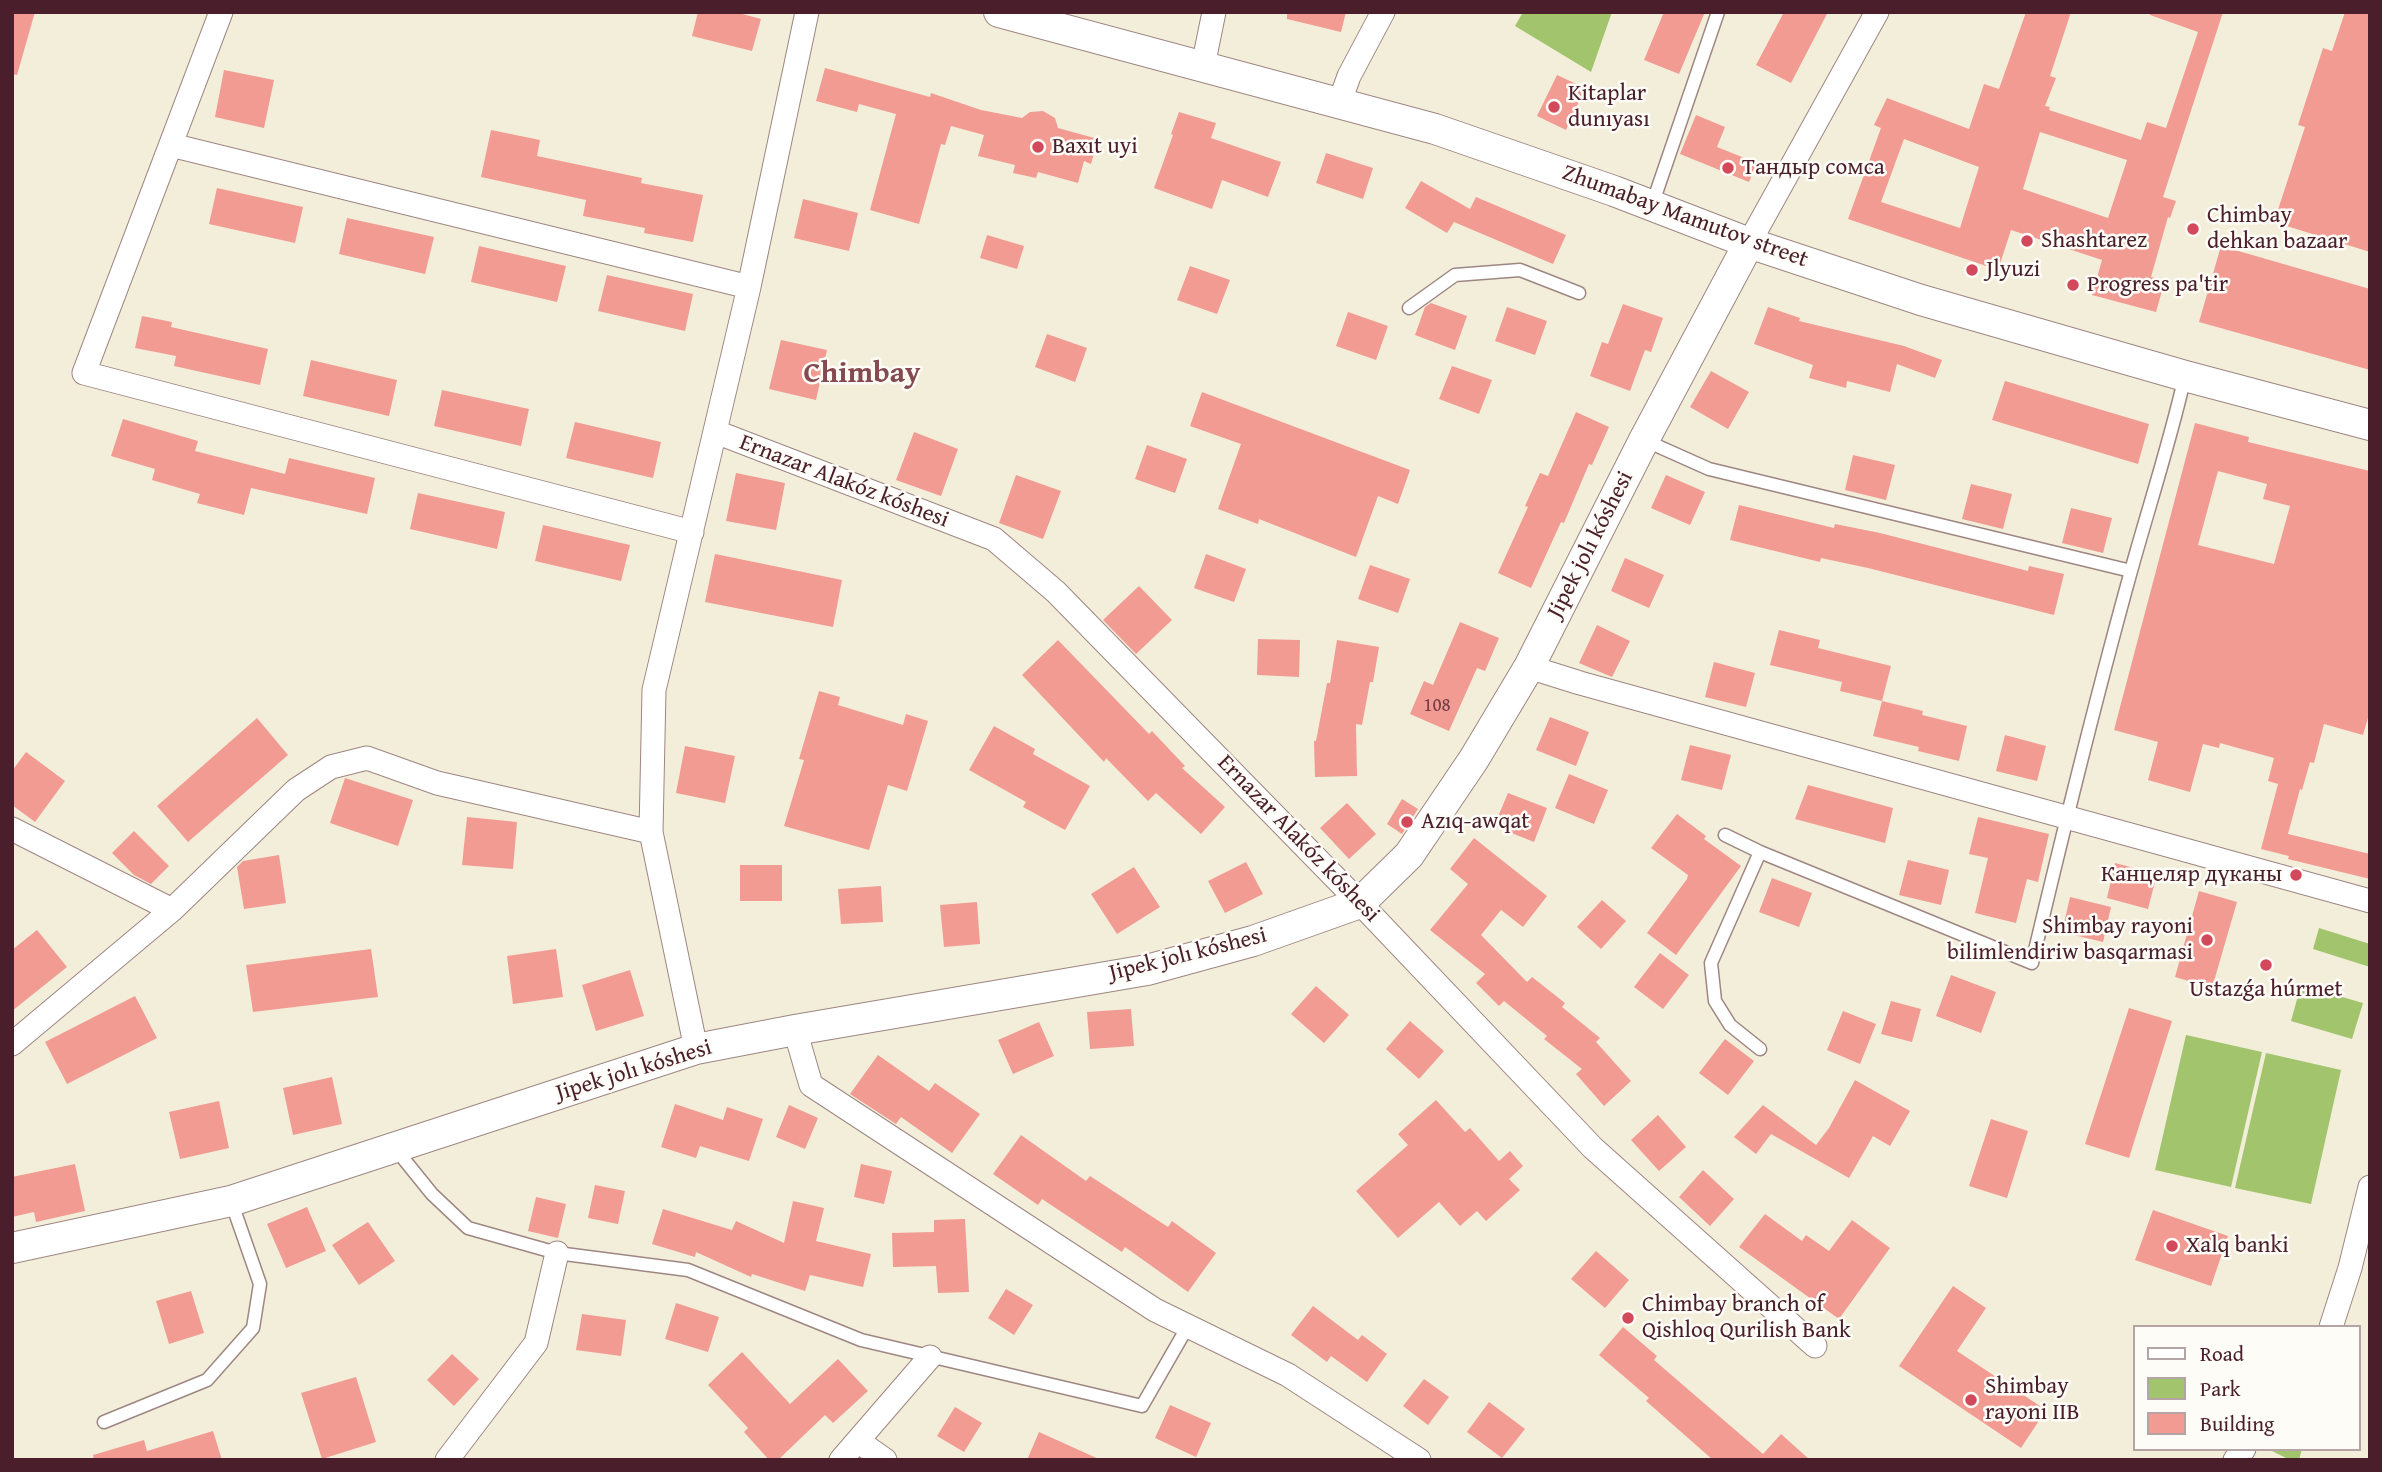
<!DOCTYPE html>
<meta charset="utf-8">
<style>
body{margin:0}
#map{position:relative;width:2382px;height:1472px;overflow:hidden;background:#f3eeda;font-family:"Gentium Book Plus",serif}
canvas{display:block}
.frame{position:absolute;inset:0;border:14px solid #4a1f2b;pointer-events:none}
.legend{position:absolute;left:2133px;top:1325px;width:228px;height:126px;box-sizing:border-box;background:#fdfcf7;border:2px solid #b5a4a5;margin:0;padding:9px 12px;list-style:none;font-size:21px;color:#4a1f2b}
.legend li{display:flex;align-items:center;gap:14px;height:35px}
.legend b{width:35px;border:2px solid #b5a4a5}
</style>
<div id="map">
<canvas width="2382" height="1472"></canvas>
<div class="frame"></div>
<ul class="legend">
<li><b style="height:9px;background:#fff"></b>Road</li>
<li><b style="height:19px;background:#a2c46d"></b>Park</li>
<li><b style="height:19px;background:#f19b93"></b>Building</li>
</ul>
</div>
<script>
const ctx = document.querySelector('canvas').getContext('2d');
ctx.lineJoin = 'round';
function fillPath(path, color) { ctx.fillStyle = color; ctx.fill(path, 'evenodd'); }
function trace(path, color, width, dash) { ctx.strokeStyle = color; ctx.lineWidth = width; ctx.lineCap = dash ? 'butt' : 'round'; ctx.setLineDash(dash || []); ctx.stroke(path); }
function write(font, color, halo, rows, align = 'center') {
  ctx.font = font + ' "Gentium Book Plus",serif'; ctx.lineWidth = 5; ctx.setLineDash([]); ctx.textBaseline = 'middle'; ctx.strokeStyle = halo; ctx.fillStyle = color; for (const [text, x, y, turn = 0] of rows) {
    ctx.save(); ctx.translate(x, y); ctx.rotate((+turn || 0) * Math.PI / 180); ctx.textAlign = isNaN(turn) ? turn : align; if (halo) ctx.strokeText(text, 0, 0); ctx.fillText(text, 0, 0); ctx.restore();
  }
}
fillPath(new Path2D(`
 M1523 12H1612L1591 72 1515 26Z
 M2319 928 2370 944V967L2313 949Z
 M2301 985 2363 1003 2352 1039 2291 1021Z
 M2186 1035 2262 1052 2231 1187 2155 1170Z
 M2266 1053 2341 1070 2311 1204 2235 1188Z
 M2302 1449 2299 1460H2290L2270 1450Z`), '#a2c46d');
fillPath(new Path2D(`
 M12 12H35L17 75 12 74Z
 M698 12H735L761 19 752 51 692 36Z
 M1287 12H1346L1341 32 1287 19Z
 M1664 12H1705L1679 74 1644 60Z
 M1784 12H1828L1791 83 1756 65Z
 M2026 12H2071L2050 76 2056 78 2045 106 2050 107 2049 110 2141 140 2147 122 2166 128 2198 32 2150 15V12H2223L2163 197 2176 201 2170 218 2168 217 2151 277 2165 280 2156 312 2092 295 2102 260 2011 230 1998 270 1848 219 1881 128 1874 125 1887 98 1969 129 1984 84 1999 89ZM2040 132 2127 160 2108 218 2023 189ZM1904 139 1979 167 1960 228 1881 202Z
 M2345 12H2370V252L2274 222 2305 127 2298 125 2323 48 2332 51Z
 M825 68 930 97 931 93 981 110 1022 118 1030 112 1043 111 1055 118 1058 128 1098 139 1091 164 1084 161 1078 183 1038 172 1036 178 1013 173 1015 165 978 156 984 135 951 126 945 145 941 144 919 224 870 210 896 114 859 104 857 112 816 101Z
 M224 70 274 80 264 128 215 117Z
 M1557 75 1585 88 1566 130 1537 116Z
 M1179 112 1216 123 1211 138 1281 162 1268 197 1222 180 1212 209 1154 188 1173 135 1171 134Z
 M1696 115 1725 127 1717 147 1757 163 1749 182 1680 154Z
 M491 130 540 140 537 156 642 178 641 183 703 195 693 242 644 233 645 228 583 216 586 200 481 177Z
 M1326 153 1373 168 1363 199 1316 183Z
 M1421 181 1470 209 1476 197 1566 235 1553 264 1454 222 1447 233 1405 208Z
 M217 188 303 207 295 243 209 224Z
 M803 199 858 213 849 251 794 238Z
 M347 218 434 237 425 274 339 254Z
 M987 235 1024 246 1017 269 980 258Z
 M479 246 566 266 557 302 471 282Z
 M2221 246 2370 289V370L2199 322Z
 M1190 266 1230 280 1217 314 1177 300Z
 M607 275 693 294 685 331 598 311Z
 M1431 303 1467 316 1455 350 1415 335 1425 307Z
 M1623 304 1663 318 1651 352 1645 350 1630 391 1590 376 1602 342 1608 344Z
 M1507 307 1547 321 1535 355 1495 341Z
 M1768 307 1800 318 1799 321 1904 346 1942 360 1935 378 1897 364 1890 392 1847 381 1846 388 1809 378 1813 365 1754 344Z
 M1348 312 1388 326 1376 360 1336 346Z
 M142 316 172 322 171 327 268 349 260 385 174 366 176 356 135 348Z
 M1047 334 1087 348 1075 382 1035 367Z
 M781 340 827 350 816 400 769 389Z
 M311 360 397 380 389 416 303 396Z
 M1452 366 1492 380 1479 414 1439 399Z
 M1711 371 1749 392 1728 429 1690 407Z
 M2005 381 2149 424 2138 464 1992 420Z
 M442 390 529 409 521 446 434 426Z
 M1202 392 1410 470 1398 504 1378 496 1356 557 1259 519 1258 524 1218 509 1241 444 1190 426Z
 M1576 412 1609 427 1592 465 1589 464 1564 523 1561 522 1531 588 1498 573 1528 507 1525 506 1540 473 1548 476Z
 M123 419 198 441 195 451 285 474 289 458 375 478 367 514 251 488 244 515 197 503 200 494 152 480 155 469 111 456Z
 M575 422 661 442 653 478 566 458Z
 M2195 423 2249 437 2248 442 2370 471V711L2363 735 2324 724 2314 763 2310 762 2302 790 2300 789 2288 834 2370 854V879L2288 859 2289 856 2261 849 2278 784 2268 781 2274 758 2220 743 2219 748 2203 744 2190 792 2148 780 2158 742 2114 730ZM2218 471 2267 484 2263 499 2290 506 2274 564 2198 545Z
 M914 432 958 449 941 496 896 480Z
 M1147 445 1187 459 1175 493 1135 479Z
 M1853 455 1895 465 1886 500 1845 490Z
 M736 473 785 483 776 530 726 521Z
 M1016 475 1061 491 1043 539 999 523Z
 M1666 475 1705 492 1690 525 1651 508Z
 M1971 484 2012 494 2003 529 1962 519Z
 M418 493 505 512 497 549 410 529Z
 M1739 505 1834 528 1835 524 1880 533 2028 571 2029 566 2064 574 2054 615 1868 568 1821 558 1820 562 1730 540Z
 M2071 508 2112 518 2103 553 2062 543Z
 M543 525 630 545 621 581 535 561Z
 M715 554 842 580 833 627 705 602Z
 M1206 554 1246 569 1234 602 1194 588Z
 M1625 558 1664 575 1649 608 1611 591Z
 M1370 565 1410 579 1398 613 1358 599Z
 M1139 586 1172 620 1136 654 1103 620Z
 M1460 622 1499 638 1485 671 1477 668 1449 731 1410 714 1424 681 1433 685Z
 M1597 625 1630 641 1612 677 1579 663Z
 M1779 630 1820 640 1818 648 1891 666 1882 701 1840 691 1842 682 1770 665Z
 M1258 639 1300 640 1299 677 1257 675Z
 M1058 640 1149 734 1152 731 1185 766 1182 768 1225 807 1201 834 1156 793 1148 801 1106 758 1104 762 1022 675Z
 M1337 640 1379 647 1373 682H1370L1362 725 1356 724 1357 776 1315 777 1314 741H1316L1327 683H1330Z
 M1714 662 1755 673 1746 707 1705 697Z
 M819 691 840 697 838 705 903 725 906 714 928 721 907 791 888 785 869 850 784 826 804 760 799 759Z
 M1882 701 1923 711 1922 715 1967 726 1959 761 1918 751 1919 747 1873 736Z
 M1550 717 1589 732 1576 766 1536 750Z
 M257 718 288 755 188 842 157 806Z
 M994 726 1035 749 1033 754 1090 786 1065 830 1023 807 1026 802 969 770Z
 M2005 735 2046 746 2037 781 1996 771Z
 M1690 745 1731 755 1722 790 1681 780Z
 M685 746 735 756 725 803 676 793Z
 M26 752 65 781 35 822 12 805V771Z
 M1569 774 1608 790 1594 824 1555 808Z
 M345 778 413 800 398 846 330 823Z
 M1808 785 1893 808 1885 843 1795 819Z
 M1508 793 1547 808 1534 842 1494 826Z
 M1402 799 1418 809 1402 834 1387 824Z
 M1347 803 1376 834 1349 859 1320 828Z
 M1677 814 1706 836 1704 839 1741 866 1676 955 1647 933 1687 879 1688 875 1651 848Z
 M467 817 517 822 513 869 462 865Z
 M1978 817 2049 834 2038 882 2027 879 2016 923 1975 913 1988 858 1969 854Z
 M134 831 169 866 151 884 134 875 112 853Z
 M1474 838 1547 896 1523 927 1501 910 1481 935 1527 982 1532 977 1565 1003 1562 1007 1600 1038 1596 1042 1631 1081 1604 1106 1576 1074 1582 1069 1544 1039 1547 1036 1504 1001 1499 1006 1476 983 1485 974 1430 930 1468 884 1450 869Z
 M279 855 286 903 244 909 237 867 243 861Z
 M1908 860 1949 870 1941 905 1899 895Z
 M1246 862 1263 894 1225 913 1208 881Z
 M2115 863 2157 874 2148 909 2107 898Z
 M740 865H782V901H740Z
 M1134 867 1160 907 1117 934 1091 894Z
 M1772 878 1812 893 1799 927 1759 912Z
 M881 886 883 922 841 924 838 889Z
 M2199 891 2237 902 2212 988 2175 977Z
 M2070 897 2111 907 2103 942 2062 932Z
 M1602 900 1626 921 1601 949 1577 927Z
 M977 902 980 944 944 947 940 905Z
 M37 930 67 967 12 1011V950Z
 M371 949 378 997 253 1012 246 965Z
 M556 949 563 997 513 1004 507 956Z
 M1660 953 1689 975 1663 1009 1634 987Z
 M630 970 644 1016 596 1031 582 985Z
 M1951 975 1996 992 1981 1033 1936 1016Z
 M1316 986 1349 1015 1324 1043 1291 1014Z
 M135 996 157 1038 67 1084 45 1042Z
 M1891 1001 1921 1009 1912 1042 1881 1034Z
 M2129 1008 2172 1021 2129 1158 2085 1144Z
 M1131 1009 1134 1046 1090 1049 1087 1012Z
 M1843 1011 1876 1024 1860 1064 1827 1050Z
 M1410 1021 1444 1051 1419 1079 1386 1049Z
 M1039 1022 1054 1056 1013 1074 998 1040Z
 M1725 1039 1754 1061 1728 1095 1699 1073Z
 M878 1055 929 1091 935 1083 980 1114 952 1153 901 1117 896 1124 850 1094Z
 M332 1077 342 1124 293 1135 283 1088Z
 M1855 1080 1910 1111 1890 1146 1873 1136 1849 1178 1771 1134 1756 1154 1734 1137 1763 1105 1816 1145 1829 1128Z
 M1436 1100 1465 1132 1470 1128 1499 1161 1510 1151 1523 1166 1509 1179 1520 1190 1486 1221 1477 1211 1460 1226 1439 1202 1398 1238 1356 1191 1408 1145 1398 1134Z
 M219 1101 229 1148 180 1159 169 1112Z
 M675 1104 723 1120 727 1107 763 1119 749 1161 700 1146 696 1158 661 1147Z
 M789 1105 818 1118 805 1149 776 1137Z
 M1658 1115 1686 1147 1659 1171 1631 1140Z
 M1991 1119 2028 1131 2007 1198 1969 1186Z
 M1021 1135 1086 1181 1090 1176 1168 1227 1172 1221 1216 1253 1188 1292 1125 1247 1122 1252 1042 1199 1038 1205 993 1174Z
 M75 1164 85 1211 36 1222 34 1212 12 1217V1177Z
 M861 1164 892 1171 884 1204 854 1197Z
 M1703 1170 1734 1199 1710 1226 1679 1197Z
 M595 1185 625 1191 618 1224 588 1218Z
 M536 1197 566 1204 558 1238 528 1231Z
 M793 1201 824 1208 816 1241 871 1254 863 1287 810 1275 805 1291 752 1274 751 1277 696 1252 695 1257 652 1244 663 1209 732 1230 736 1221 784 1243Z
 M307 1207 326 1251 286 1268 267 1224Z
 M2153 1210 2228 1236 2211 1286 2135 1260Z
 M1765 1214 1802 1241 1806 1235 1829 1251 1852 1220 1890 1248 1839 1319 1739 1247Z
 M965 1219 969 1292 938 1293 936 1266 893 1267 892 1233 934 1232V1220Z
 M368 1222 395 1261 359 1285 332 1245Z
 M1596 1251 1629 1280 1605 1308 1571 1279Z
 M1953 1286 1986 1308 1957 1351 2046 1410 2021 1448 1899 1366Z
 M1006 1289 1033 1305 1014 1335 988 1318Z
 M191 1291 204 1333 169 1344 156 1301Z
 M676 1303 719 1317 708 1352 665 1339Z
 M1313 1306 1358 1340 1362 1335 1387 1354 1367 1382 1331 1356 1327 1362 1291 1335Z
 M582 1314 626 1320 621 1356 576 1350Z
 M1623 1327 1657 1356 1654 1360 1763 1454 1781 1434 1810 1460H1713L1646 1401 1649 1398 1599 1355Z
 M742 1352 790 1404 838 1359 868 1391 833 1423 825 1415 778 1460H769L744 1432 748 1428 708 1385Z
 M452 1354 479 1379 454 1406 427 1380Z
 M356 1377 376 1442 322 1459 301 1393Z
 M1424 1379 1449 1397 1428 1425 1403 1406Z
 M1489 1402 1525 1429 1502 1458 1467 1432Z
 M1170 1405 1211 1423 1196 1457 1155 1438Z
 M955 1407 982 1423 964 1452 937 1436Z
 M213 1431 222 1460H94L93 1455 144 1440 147 1451Z
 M1039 1432 1101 1460H1027Z`), '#f19b93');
const service = new Path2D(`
 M1652 205 1718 12
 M1409 308 1455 275 1520 270 1579 293
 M1644 440 1709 469 2131 571
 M1725 835 1760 852 2032 963C2063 832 2095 701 2131 571 2149 506 2170 442 2185 376
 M1760 1049 1730 1025 1715 1001 1711 963 1760 852
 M394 1147 432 1194 468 1228 557 1253 688 1270 861 1340 1142 1406 1188 1326
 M104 1422 207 1380 253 1328 260 1284 231 1201`);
const minor = new Path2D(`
 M221 12 84 373 692 532
 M1203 66 1214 12
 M1339 104 1349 76 1383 12
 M171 145 749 287
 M1749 243 1877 12
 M716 432 994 539 1056 592 1360 903 1593 1148 1815 1346
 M1529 667 1580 683 2370 901
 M12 829 172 910
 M795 1030 811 1085 1155 1310 1288 1375 1419 1460
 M12 1044 172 910 296 790 331 767 367 758 437 783 651 832
 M696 1049 651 832 654 690 749 287 807 12
 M2331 1327 2350 1268 2370 1187
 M858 1441 885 1460
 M447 1460 536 1343 557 1253
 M841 1460 930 1357
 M2235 1460 2244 1449`);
const tertiary = new Path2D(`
 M999 12 1435 129 1614 191 1749 243 1921 300 2185 376 2370 425
 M12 1248 231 1201 696 1049 795 1030 1147 970 1253 941 1360 903 1409 855 1474 759 1529 667 1644 440 1749 243`);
trace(service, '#9e8682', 15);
trace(minor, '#9e8682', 25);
trace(tertiary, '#9e8682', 32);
trace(service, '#fff', 12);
trace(minor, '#fff', 23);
trace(tertiary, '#fff', 30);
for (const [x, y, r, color] of [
 [1554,107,7,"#d1495b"],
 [1038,147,7,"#d1495b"],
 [1728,168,7,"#d1495b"],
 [2193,229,7,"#d1495b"],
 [2027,241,7,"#d1495b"],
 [1972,270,7,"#d1495b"],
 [2073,285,7,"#d1495b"],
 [1407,822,7,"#d1495b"],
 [2296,875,7,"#d1495b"],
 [2207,940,7,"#d1495b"],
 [2266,965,7,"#d1495b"],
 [2172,1246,7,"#d1495b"],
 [1628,1318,7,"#d1495b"],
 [1971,1400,7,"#d1495b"]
]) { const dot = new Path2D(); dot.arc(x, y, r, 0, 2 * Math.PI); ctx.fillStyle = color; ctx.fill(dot); trace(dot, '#fdfcf7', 2.5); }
write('19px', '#743e45', null, [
 ["108",1437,706]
]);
write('23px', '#4a1f2b', '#fdfcf7', [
 ["Kitaplar",1568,94],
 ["dunıyası",1568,120],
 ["Baxıt uyi",1052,147],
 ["Тандыр сомса",1742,168],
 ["Chimbay",2207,216],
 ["dehkan bazaar",2207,242],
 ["Shashtarez",2041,241],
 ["Jlyuzi",1986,270],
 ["Progress pa'tir",2087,285],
 ["Azıq-awqat",1421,822],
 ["Канцеляр дүканы",2282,875,"right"],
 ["Shimbay rayoni",2193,927,"right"],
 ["bilimlendiriw basqarmasi",2193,953,"right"],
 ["Ustazǵa húrmet",2266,990,"center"],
 ["Xalq banki",2186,1246],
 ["Chimbay branch of",1642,1305],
 ["Qishloq Qurilish Bank",1642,1331],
 ["Shimbay",1985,1387],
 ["rayoni IIB",1985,1413]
], 'left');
write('23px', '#4a1f2b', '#fdfcf7', [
 ["Zhumabay Mamutov street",1685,217,20],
 ["Ernazar Alakóz kóshesi",844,482,21],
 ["Jipek jolı kóshesi",1591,545,-63],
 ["Ernazar Alakóz kóshesi",1298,839,46],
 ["Jipek jolı kóshesi",1188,955,-14],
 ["Jipek jolı kóshesi",634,1071,-17]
]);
write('bold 30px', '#844a4f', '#fdfcf7', [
 ["Chimbay",862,374]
]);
</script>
